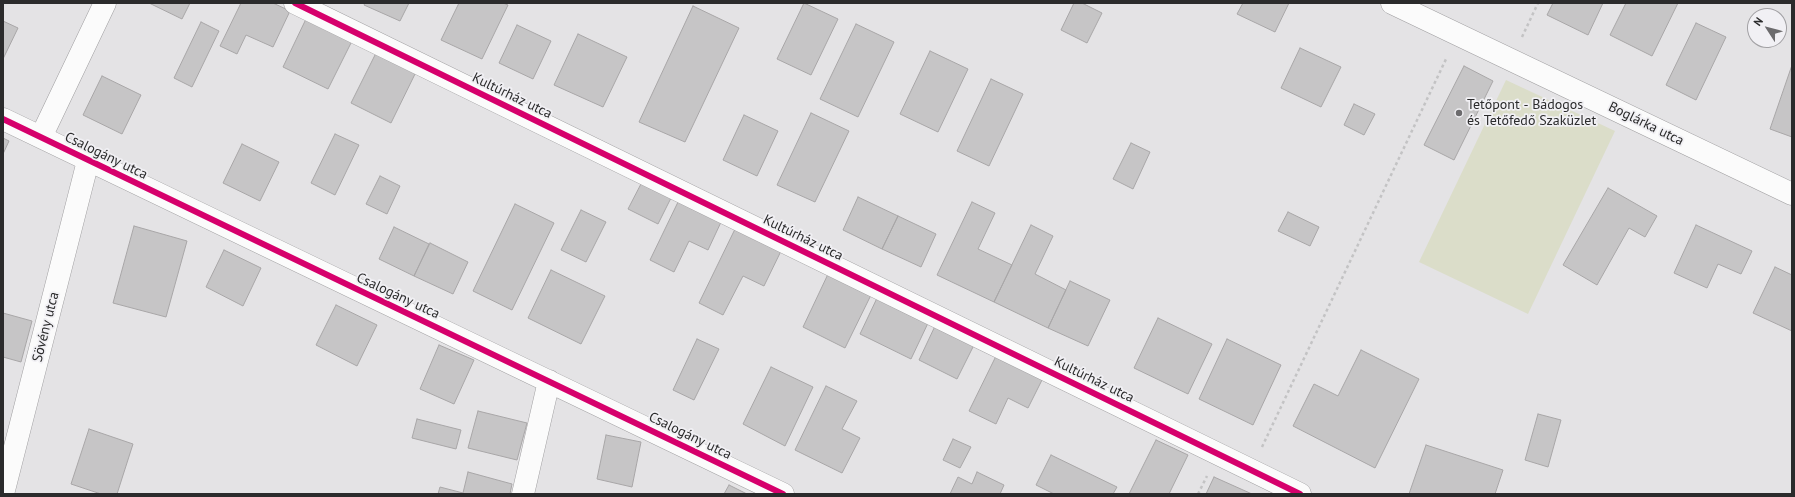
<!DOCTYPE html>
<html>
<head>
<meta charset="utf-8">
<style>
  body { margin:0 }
  #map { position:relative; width:1795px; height:497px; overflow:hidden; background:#e4e3e5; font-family:"PT Sans",sans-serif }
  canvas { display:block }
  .frame { position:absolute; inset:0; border:4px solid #2b2b2c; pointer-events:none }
  .north { position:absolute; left:1747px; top:8px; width:40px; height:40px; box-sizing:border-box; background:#f1f0f4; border:1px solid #a2a1a4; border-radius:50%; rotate:306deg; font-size:11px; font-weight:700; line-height:16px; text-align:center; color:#2b2b2c }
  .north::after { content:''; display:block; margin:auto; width:14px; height:18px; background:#6c6b6d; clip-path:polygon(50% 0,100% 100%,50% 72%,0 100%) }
</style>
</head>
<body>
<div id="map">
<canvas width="1795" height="497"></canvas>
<div class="frame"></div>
<div class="north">N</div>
</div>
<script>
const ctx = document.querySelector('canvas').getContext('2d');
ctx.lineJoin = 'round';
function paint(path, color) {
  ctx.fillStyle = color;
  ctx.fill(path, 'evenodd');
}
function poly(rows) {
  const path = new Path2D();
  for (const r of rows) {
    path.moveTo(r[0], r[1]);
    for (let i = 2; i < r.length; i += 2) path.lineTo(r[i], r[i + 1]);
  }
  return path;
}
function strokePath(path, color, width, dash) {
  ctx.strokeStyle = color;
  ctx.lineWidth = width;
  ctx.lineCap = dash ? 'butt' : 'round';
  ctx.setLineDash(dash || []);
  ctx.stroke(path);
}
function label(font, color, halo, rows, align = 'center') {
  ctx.font = font + ' "PT Sans",sans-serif';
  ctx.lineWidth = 3.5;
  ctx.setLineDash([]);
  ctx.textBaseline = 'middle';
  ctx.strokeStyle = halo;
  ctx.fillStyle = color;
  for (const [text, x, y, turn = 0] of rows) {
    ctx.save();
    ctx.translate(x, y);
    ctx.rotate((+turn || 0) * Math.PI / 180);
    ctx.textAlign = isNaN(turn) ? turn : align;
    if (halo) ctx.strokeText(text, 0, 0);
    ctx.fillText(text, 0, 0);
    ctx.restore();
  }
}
paint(poly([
  [1506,80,1615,131,1528,314,1419,262]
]), '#dbddc9');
const building = poly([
  [149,3,190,3,182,19,149,3],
  [241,3,273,3,290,11,273,47,246,35,237,54,220,46,241,3],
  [365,3,409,3,400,21,364,5,365,3],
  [459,3,503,3,508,5,482,59,441,40,459,3],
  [804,3,838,19,811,75,777,59,804,3],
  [1074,3,1082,3,1102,13,1087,43,1061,30,1074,3],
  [1243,3,1289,3,1275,32,1237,14,1243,3],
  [1553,3,1603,3,1588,35,1547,15,1553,3],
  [1626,3,1678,3,1652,56,1610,35,1626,3],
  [693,6,739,28,685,142,639,122,693,6],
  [306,19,352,41,328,89,283,67,306,19],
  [3,21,18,28,3,59,3,21],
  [201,22,219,31,192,87,174,78,201,22],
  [1696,23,1726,37,1696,100,1666,85,1696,23],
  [856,24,894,42,858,117,820,99,856,24],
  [517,25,551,41,533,79,499,63,517,25],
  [578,34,627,57,603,107,554,85,578,34],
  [1300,48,1341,67,1321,107,1281,88,1300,48],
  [930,51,968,69,938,132,900,114,930,51],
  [376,53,416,72,391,123,351,103,376,53],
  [1792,65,1792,137,1770,129,1792,65],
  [1464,66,1493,81,1454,160,1424,145,1464,66],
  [102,76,141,95,122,134,83,115,102,76],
  [991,79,1023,94,989,166,957,151,991,79],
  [1354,104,1375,114,1364,135,1344,125,1354,104],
  [811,113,849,131,815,202,777,185,811,113],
  [744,115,778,131,757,176,723,160,744,115],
  [335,134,359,145,335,195,311,183,335,134],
  [3,138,9,141,3,154,3,138],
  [1131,143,1150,152,1133,189,1113,179,1131,143],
  [242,144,279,162,260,201,223,183,242,144],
  [380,176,400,186,387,214,366,204,380,176],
  [642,182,672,196,658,224,628,209,642,182],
  [1608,188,1657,216,1645,237,1629,228,1597,285,1563,265,1608,188],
  [858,197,898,216,882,249,843,230,858,197],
  [679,200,722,220,708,250,689,241,674,272,650,260,679,200],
  [972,202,995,213,978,249,1012,265,994,302,937,275,972,202],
  [515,204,554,223,512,310,473,291,515,204],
  [581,210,606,222,586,262,561,250,581,210],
  [1288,212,1319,227,1310,246,1278,231,1288,212],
  [898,216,936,234,921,267,882,249,898,216],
  [1031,225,1053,236,1035,274,1066,290,1048,328,994,302,1031,225],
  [1696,225,1752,251,1741,274,1718,264,1707,288,1674,273,1696,225],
  [134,226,187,241,166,317,113,303,134,226],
  [394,227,429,244,414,276,379,259,394,227],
  [736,227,782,249,764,286,743,276,723,315,699,303,736,227],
  [430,243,468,262,453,294,414,276,430,243],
  [224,250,261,268,243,306,206,287,224,250],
  [1775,267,1792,275,1792,331,1753,313,1775,267],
  [551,270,605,296,581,344,528,318,551,270],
  [829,272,872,293,845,348,803,327,829,272],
  [1070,281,1110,300,1088,346,1048,328,1070,281],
  [878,296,929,321,911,359,860,334,878,296],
  [336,305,377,325,357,366,316,345,336,305],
  [3,313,32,321,21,362,3,357,3,313],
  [1158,318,1212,344,1188,394,1134,368,1158,318],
  [936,324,975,343,957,379,919,360,936,324],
  [697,339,719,349,694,400,673,390,697,339],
  [1227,339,1281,365,1253,425,1199,399,1227,339],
  [439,345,474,360,454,404,420,389,439,345],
  [1361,350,1419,379,1375,468,1293,426,1314,384,1338,396,1361,350],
  [997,354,1044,376,1028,408,1008,398,996,424,969,411,997,354],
  [771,367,813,387,785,446,743,424,771,367],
  [826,386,857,401,842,429,860,438,842,473,795,450,826,386],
  [478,411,527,423,517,460,468,448,478,411],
  [1538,414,1561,420,1548,467,1525,460,1538,414],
  [417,419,461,430,456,449,412,438,417,419],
  [89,429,133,444,117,494,101,494,71,484,89,429],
  [606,435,641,442,632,487,597,479,606,435],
  [953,439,971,447,960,468,943,460,953,439],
  [1156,440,1188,455,1169,494,1129,494,1156,440],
  [1426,445,1503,470,1495,494,1409,494,1426,445],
  [1051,455,1117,487,1113,494,1054,494,1036,485,1051,455],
  [468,472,512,484,510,494,438,494,440,487,463,493,468,472],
  [977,472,1004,485,1000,494,950,494,958,477,972,484,977,472],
  [1214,477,1252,494,1206,494,1214,477],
  [729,485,747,494,724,494,729,485]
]);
paint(building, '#c6c5c6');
strokePath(building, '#a8a6a7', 1);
const street = poly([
  [295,3,1300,494],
  [1392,3,1792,194],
  [3,119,783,494],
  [41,137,105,3],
  [3,494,88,161],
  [523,494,549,381]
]);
strokePath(street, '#9e9d9f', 23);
strokePath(poly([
  [1522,37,1538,3],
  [1262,447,1447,57],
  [1198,494,1207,476]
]), '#c3c3c4', 2.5, [3, 3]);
strokePath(street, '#fbfbfb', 22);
strokePath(poly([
  [295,3,1300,494],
  [3,119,783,494]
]), '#d6006c', 6);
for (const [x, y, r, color] of [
  [1459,113,4,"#6c6b6d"]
]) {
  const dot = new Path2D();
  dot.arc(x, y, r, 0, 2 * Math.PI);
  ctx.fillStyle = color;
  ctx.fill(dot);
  strokePath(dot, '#f1f0f4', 1.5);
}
label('14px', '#2b2b2c', '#f1f0f4', [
  ["Kultúrház utca",512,96,26],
  ["Boglárka utca",1646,124,26],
  ["Csalogány utca",106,156,26],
  ["Kultúrház utca",803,238,26],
  ["Csalogány utca",398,296,25],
  ["Sövény utca",46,327,-76],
  ["Kultúrház utca",1094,380,26],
  ["Csalogány utca",690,436,26]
]);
label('14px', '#2b2b2c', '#f1f0f4', [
  ["Tetőpont - Bádogos",1467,105],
  ["és Tetőfedő Szaküzlet",1467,121]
], 'left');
</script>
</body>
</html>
